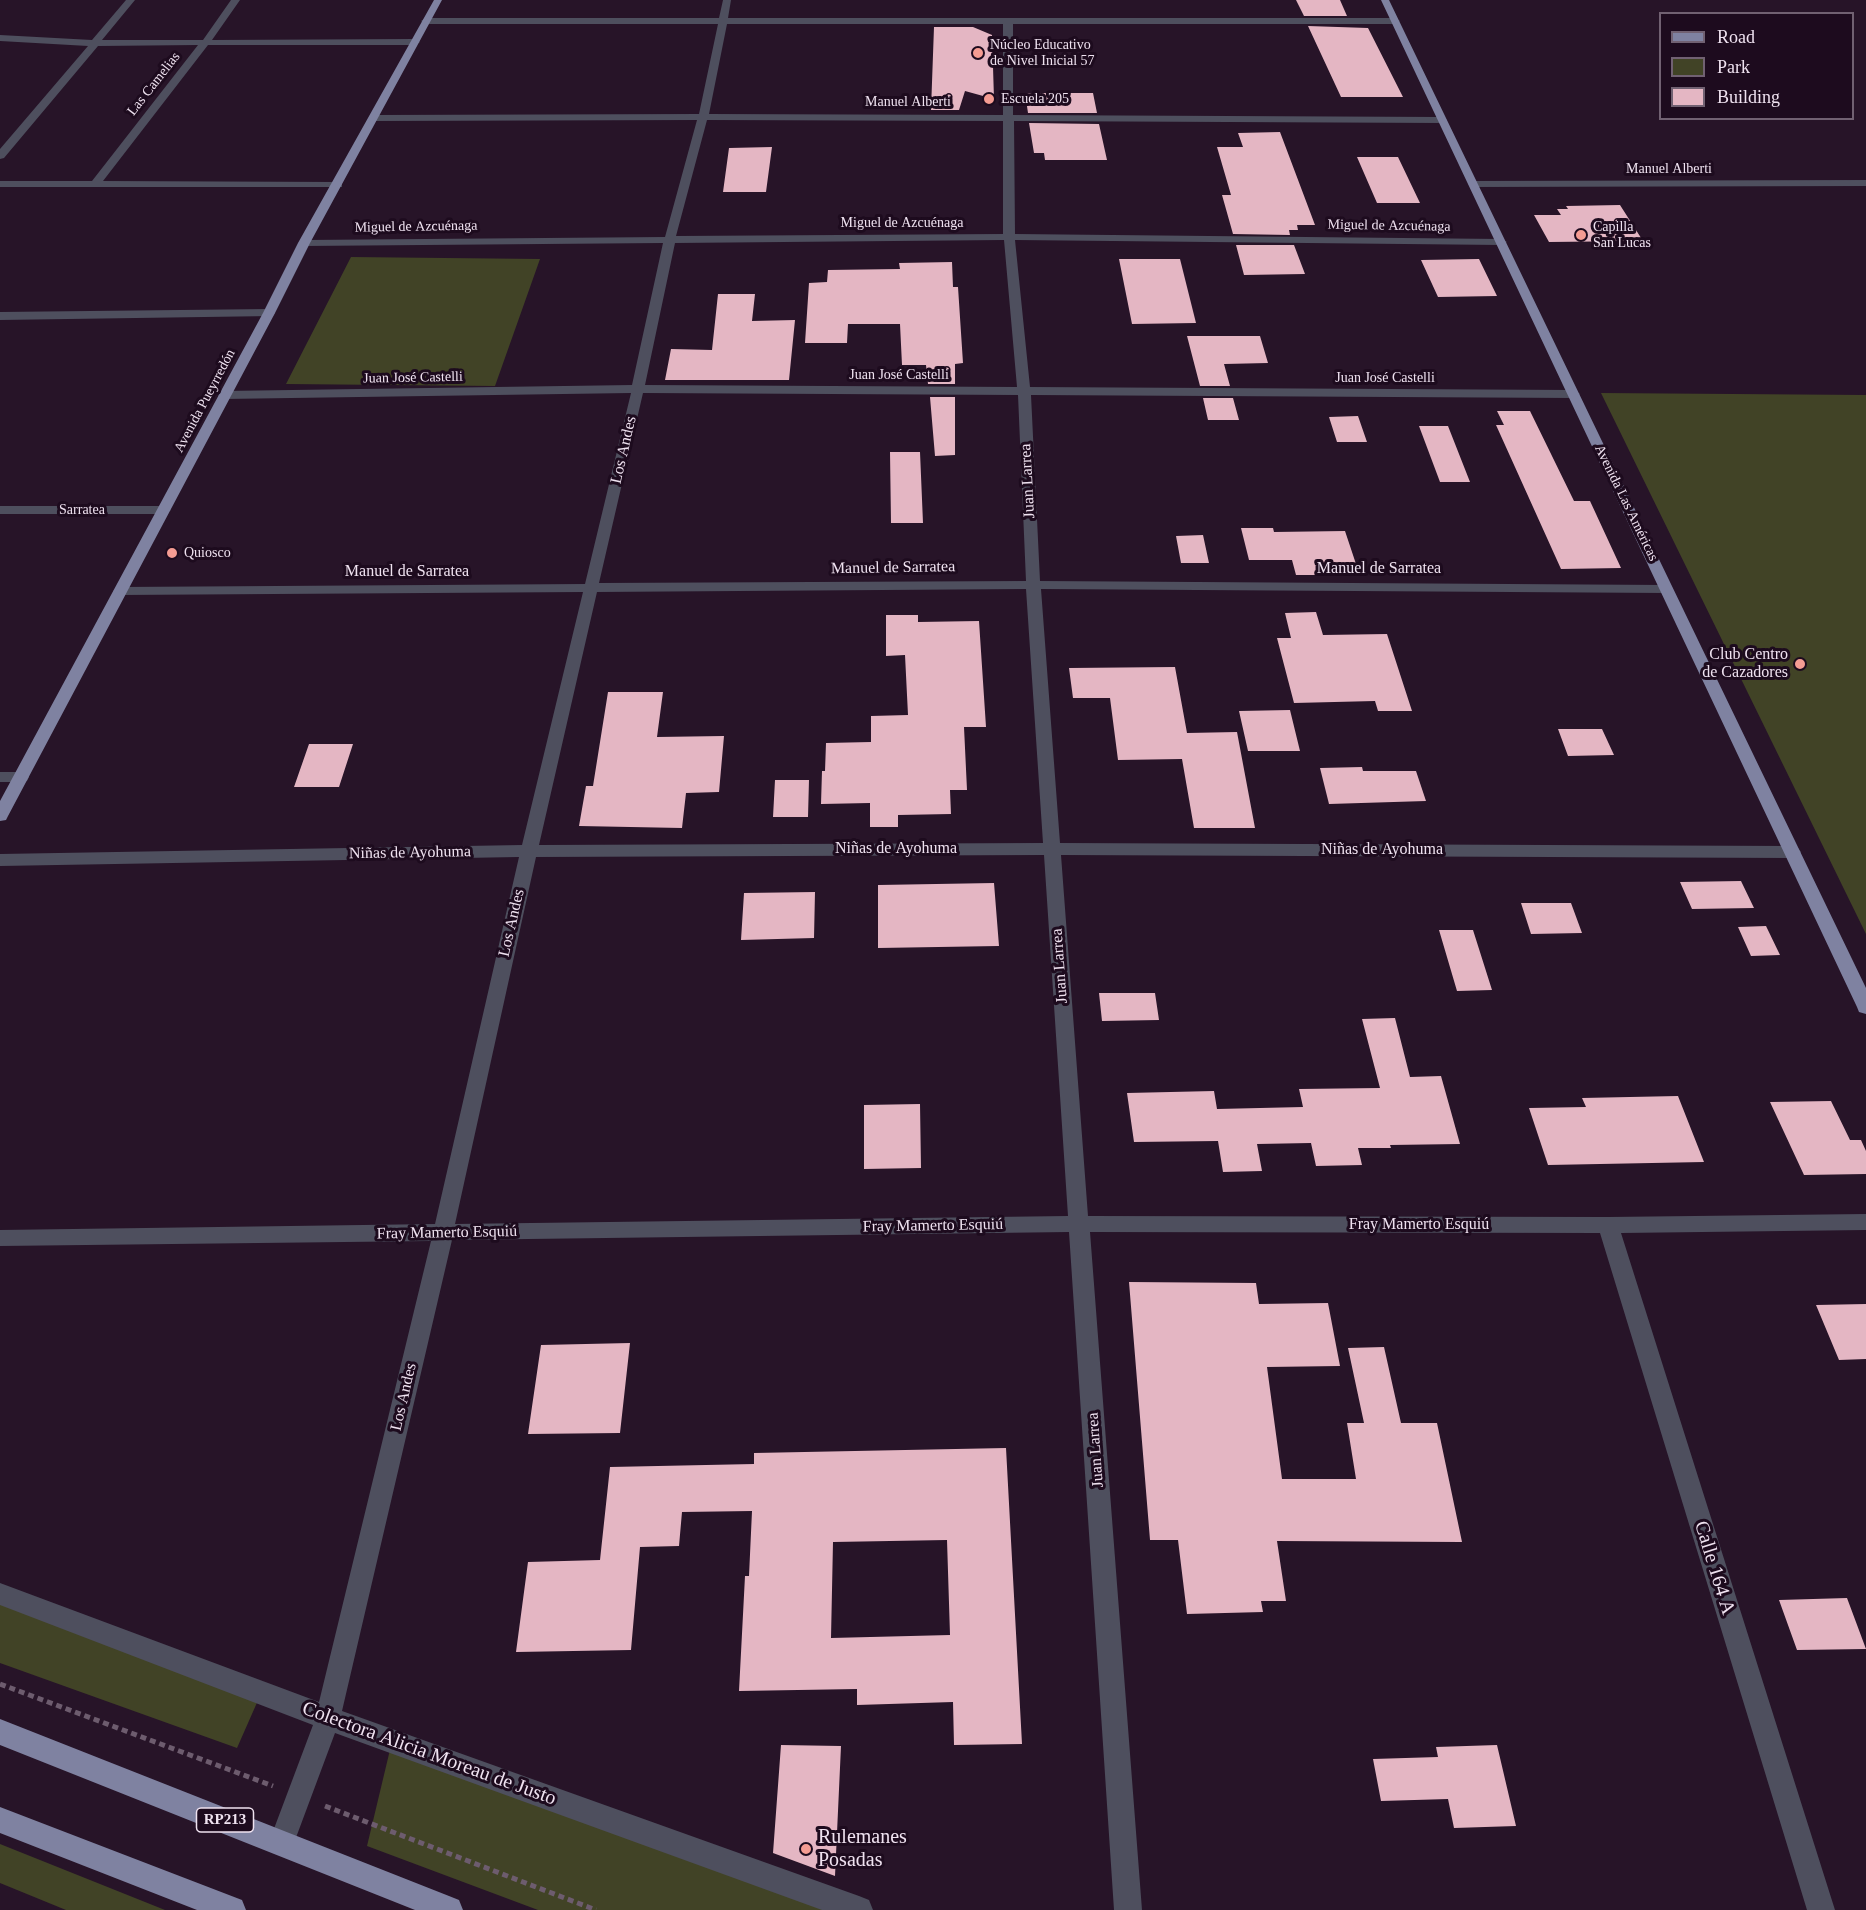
<!DOCTYPE html>
<html>
<head>
<meta charset="utf-8">
<style>
  body { margin:0 }
  #map { position:relative; width:1866px; height:1910px; overflow:hidden; background:#271428; font-family:Georgia,serif }
  canvas { display:block }
  .legend { position:absolute; left:1659px; top:12px; width:195px; height:108px; box-sizing:border-box; background:#1d0b1e; border:2px solid #716172; margin:0; padding:8px 10px; list-style:none; font-size:18px; color:#efe2f0 }
  .legend li { display:flex; align-items:center; gap:12px; height:30px }
  .legend b { width:30px; border:2px solid #716172 }
</style>
</head>
<body>
<div id="map">
<canvas width="1866" height="1910"></canvas>
<ul class="legend">
<li><b style="height:8px;background:#7f82a1"></b>Road</li>
<li><b style="height:16px;background:#414326"></b>Park</li>
<li><b style="height:16px;background:#e4b6c3"></b>Building</li>
</ul>
</div>
<script>
const ctx = document.querySelector('canvas').getContext('2d');
ctx.lineJoin = 'round';
function paint(path, color) {
  ctx.fillStyle = color;
  ctx.fill(path, 'evenodd');
}
function poly(rows) {
  const path = new Path2D();
  for (const r of rows) {
    path.moveTo(r[0], r[1]);
    for (let i = 2; i < r.length; i += 2) path.lineTo(r[i], r[i + 1]);
  }
  return path;
}
function strokePath(path, color, width, dash) {
  ctx.strokeStyle = color;
  ctx.lineWidth = width;
  ctx.lineCap = dash ? 'butt' : 'round';
  ctx.setLineDash(dash || []);
  ctx.stroke(path);
}
function label(font, color, halo, rows, align = 'center') {
  ctx.font = font + ' Georgia,serif';
  ctx.lineWidth = 6;
  ctx.setLineDash([]);
  ctx.textBaseline = 'middle';
  ctx.strokeStyle = halo;
  ctx.fillStyle = color;
  for (const [text, x, y, turn = 0] of rows) {
    ctx.save();
    ctx.translate(x, y);
    ctx.rotate((+turn || 0) * Math.PI / 180);
    ctx.textAlign = isNaN(turn) ? turn : align;
    if (halo) ctx.strokeText(text, 0, 0);
    ctx.fillText(text, 0, 0);
    ctx.restore();
  }
}
paint(poly([
  [351,257,540,259,495,386,286,384],
  [1601,393,1866,395,1866,934],
  [0,1589,263,1689,237,1748,0,1663],
  [394,1733,864,1910,538,1910,367,1846],
  [0,1844,165,1910,66,1910,0,1883]
]), '#414326');
paint(poly([
  [1296,0,1340,0,1347,16,1304,16],
  [1308,26,1368,28,1403,97,1341,97],
  [934,27,973,27,992,35,994,99,965,91,959,110,931,110],
  [1025,93,1093,93,1097,113,1028,113],
  [1029,123,1099,124,1107,160,1045,160,1044,153,1034,153],
  [1280,132,1315,225,1297,225,1298,230,1289,230,1290,235,1233,234,1222,195,1231,195,1217,147,1243,147,1238,133],
  [772,147,766,192,723,192,729,148],
  [1357,157,1398,157,1420,203,1377,203],
  [1620,205,1643,241,1549,242,1534,215,1561,215,1557,209,1568,209,1566,206],
  [1236,245,1294,245,1305,274,1244,275],
  [1119,259,1180,259,1196,323,1132,324],
  [1479,259,1497,296,1438,297,1421,260],
  [952,262,953,287,958,287,963,363,955,364,955,384,928,384,926,365,902,365,900,324,848,324,847,343,805,343,809,283,827,282,828,270,900,269,899,263],
  [718,294,755,294,752,321,795,320,789,380,665,380,671,349,712,350],
  [1187,336,1260,336,1268,363,1224,364,1230,386,1200,386],
  [930,397,955,397,955,455,935,456],
  [1203,398,1233,398,1239,420,1208,420],
  [1497,411,1530,411,1574,501,1590,501,1621,568,1561,569,1496,425,1504,425],
  [1358,416,1367,442,1337,442,1329,417],
  [1419,426,1448,426,1470,482,1440,482],
  [890,452,920,452,923,523,891,523],
  [1241,528,1273,528,1274,532,1345,531,1357,567,1332,567,1334,575,1296,575,1292,560,1249,560],
  [1203,535,1209,563,1181,563,1176,536],
  [1316,612,1323,635,1387,634,1412,711,1378,711,1375,701,1294,703,1277,638,1291,638,1285,613],
  [886,615,918,615,918,622,979,621,986,727,964,727,967,790,950,790,951,814,898,815,898,827,870,827,870,803,821,804,822,771,825,771,826,743,871,742,871,716,908,715,905,655,886,656],
  [1175,667,1187,733,1237,732,1255,828,1194,828,1182,759,1118,760,1110,698,1073,698,1069,668],
  [608,692,663,692,657,737,724,736,719,792,686,793,682,828,579,826,586,786,593,786],
  [1290,710,1300,751,1248,751,1239,711],
  [1558,729,1602,729,1614,755,1568,756],
  [309,744,353,744,339,787,294,787],
  [1362,767,1363,771,1416,771,1426,801,1329,804,1320,768],
  [775,780,809,780,808,817,773,817],
  [1741,881,1754,908,1692,909,1680,882],
  [994,883,999,946,878,948,878,885],
  [815,892,814,938,741,940,744,893],
  [1521,903,1571,903,1582,933,1531,934],
  [1766,926,1780,955,1751,956,1738,927],
  [1439,930,1473,930,1492,990,1457,991],
  [1099,993,1155,993,1159,1020,1102,1021],
  [1395,1018,1410,1077,1441,1076,1460,1144,1390,1145,1391,1148,1358,1148,1362,1165,1316,1166,1311,1143,1257,1144,1262,1171,1223,1172,1218,1141,1134,1142,1127,1093,1214,1091,1217,1109,1303,1107,1299,1089,1380,1088,1362,1019],
  [1678,1096,1704,1162,1548,1165,1529,1108,1586,1107,1582,1098],
  [1831,1101,1850,1140,1861,1140,1866,1151,1866,1174,1804,1175,1770,1102],
  [920,1104,921,1168,864,1169,864,1105],
  [1129,1282,1256,1283,1259,1304,1328,1303,1340,1366,1267,1367,1282,1479,1356,1479,1347,1423,1364,1423,1348,1348,1384,1347,1401,1423,1437,1423,1462,1542,1277,1541,1286,1601,1261,1601,1263,1612,1187,1614,1178,1540,1150,1540],
  [1866,1304,1866,1359,1839,1360,1816,1305],
  [630,1343,620,1433,528,1434,541,1345],
  [1006,1448,1022,1744,954,1745,953,1702,857,1705,857,1689,739,1691,745,1576,749,1576,752,1511,682,1512,679,1546,640,1547,631,1650,516,1652,528,1562,600,1560,610,1467,754,1464,754,1453],
  [947,1540,950,1635,831,1638,833,1542],
  [1847,1598,1866,1649,1797,1650,1779,1600],
  [781,1745,841,1746,835,1876,773,1853],
  [1497,1745,1516,1826,1454,1828,1448,1799,1381,1801,1373,1759,1438,1757,1436,1747]
]), '#e4b6c3');
strokePath(poly([
  [0,1684,273,1786],
  [325,1806,596,1910]
]), '#6d5c6e', 5, [6, 4]);
paint(poly([
  [126,0,135,0,102,40,203,40,231,0,240,0,212,40,415,39,420,42,415,45,208,45,103,181,338,182,342,183,342,187,0,187,0,181,92,181,198,45,98,46,4,158,0,159,0,149,88,46,0,41,0,35,92,40,126,0],
  [723,0,731,0,728,18,1395,18,1400,21,1395,24,1013,24,1013,115,1442,117,1447,120,1442,123,1014,121,1015,234,1501,239,1507,242,1501,245,1015,240,1030,387,1574,390,1580,394,1574,398,1031,395,1040,581,1666,585,1673,589,1666,593,1041,589,1060,843,1792,846,1798,848,1801,852,1798,856,1792,858,1061,855,1088,1216,1608,1217,1866,1214,1866,1230,1621,1233,1835,1910,1807,1910,1600,1233,1090,1232,1142,1910,1114,1910,1069,1232,452,1240,342,1711,859,1896,869,1900,873,1910,822,1910,335,1733,291,1851,282,1855,273,1851,269,1842,313,1725,0,1605,0,1583,319,1702,431,1241,0,1246,0,1230,435,1224,519,857,0,866,0,854,522,845,583,592,120,595,113,591,120,587,585,584,631,393,224,399,218,395,224,391,632,385,663,243,304,246,298,243,304,240,665,237,697,120,374,121,369,118,374,115,699,114,718,24,426,24,421,21,426,18,719,18,723,0],
  [727,24,1003,24,1003,115,709,114,727,24],
  [707,120,1003,121,1003,234,676,236,707,120],
  [1004,240,1017,387,645,385,675,243,1004,240],
  [643,393,1018,395,1026,581,599,583,643,393],
  [1026,589,1043,843,539,845,597,592,1026,589],
  [1044,855,1068,1216,455,1224,536,857,1044,855],
  [1866,180,1866,186,1473,187,1468,184,1473,181,1866,180],
  [269,309,275,313,273,316,0,320,0,312,269,309],
  [0,506,164,506,171,510,164,514,0,514,0,506],
  [0,772,21,772,27,773,29,777,27,781,21,782,0,782,0,772]
]), '#4e4f5e');
paint(poly([
  [434,0,442,0,310,243,275,313,8,816,6,820,0,821,0,801,263,313,298,243,434,0],
  [1381,0,1389,0,1866,988,1866,1014,1859,1012,1857,1007,1381,0],
  [0,1719,449,1896,459,1900,463,1910,415,1910,0,1745,0,1719],
  [0,1807,242,1900,246,1910,197,1910,0,1833,0,1807]
]), '#7f82a1');
for (const [x, y, r, color] of [
  [978,53,6,"#f59c93"],
  [989,99,6,"#f59c93"],
  [1581,235,6,"#f59c93"],
  [172,553,6,"#f59c93"],
  [1800,664,6,"#f59c93"],
  [806,1849,6,"#f59c93"]
]) {
  const dot = new Path2D();
  dot.arc(x, y, r, 0, 2 * Math.PI);
  ctx.fillStyle = color;
  ctx.fill(dot);
  strokePath(dot, '#1d0b1e', 2);
}
label('14px', '#efe2f0', '#1d0b1e', [
  ["Núcleo Educativo",990,45],
  ["de Nivel Inicial 57",990,61],
  ["Escuela 205",1001,99],
  ["Capilla",1593,227],
  ["San Lucas",1593,243],
  ["Quiosco",184,553]
], 'left');
label('14px', '#efe2f0', '#1d0b1e', [
  ["Las Camelias",154,84,-52],
  ["Manuel Alberti",908,102],
  ["Manuel Alberti",1669,169],
  ["Miguel de Azcuénaga",902,223],
  ["Miguel de Azcuénaga",1389,226,1],
  ["Miguel de Azcuénaga",416,227,-1],
  ["Juan José Castelli",899,375],
  ["Juan José Castelli",413,378,-1],
  ["Juan José Castelli",1385,378],
  ["Avenida Pueyrredón",205,401,-62],
  ["Avenida Las Américas",1626,503,64],
  ["Sarratea",82,510]
]);
for (const [x, y, w] of [
  [225,1820,57]
]) {
  const box = new Path2D();
  box.roundRect(x - w / 2, y - 12, w, 24, 4.5);
  ctx.fillStyle = '#1d0b1e';
  ctx.fill(box);
  strokePath(box, '#efe2f0', 1.5);
}
label('bold 15px', '#efe2f0', null, [
  ["RP213",225,1820]
]);
label('16px', '#efe2f0', '#1d0b1e', [
  ["Los Andes",624,450,-77],
  ["Juan Larrea",1028,481,-93],
  ["Manuel de Sarratea",893,568,-1],
  ["Manuel de Sarratea",1379,569],
  ["Manuel de Sarratea",407,572],
  ["Niñas de Ayohuma",896,849],
  ["Niñas de Ayohuma",1382,850],
  ["Niñas de Ayohuma",410,853,-1],
  ["Los Andes",512,923,-77],
  ["Juan Larrea",1060,966,-94],
  ["Fray Mamerto Esquiú",1419,1225],
  ["Fray Mamerto Esquiú",933,1226,-1],
  ["Fray Mamerto Esquiú",447,1233,-1],
  ["Los Andes",404,1397,-77],
  ["Juan Larrea",1096,1450,-94]
]);
label('16px', '#efe2f0', '#1d0b1e', [
  ["Club Centro",1788,655],
  ["de Cazadores",1788,673]
], 'right');
label('20px', '#efe2f0', '#1d0b1e', [
  ["Calle 164 A",1714,1568,73],
  ["Colectora Alicia Moreau de Justo",429,1754,20]
]);
label('20px', '#efe2f0', '#1d0b1e', [
  ["Rulemanes",818,1838],
  ["Posadas",818,1861]
], 'left');
</script>
</body>
</html>
